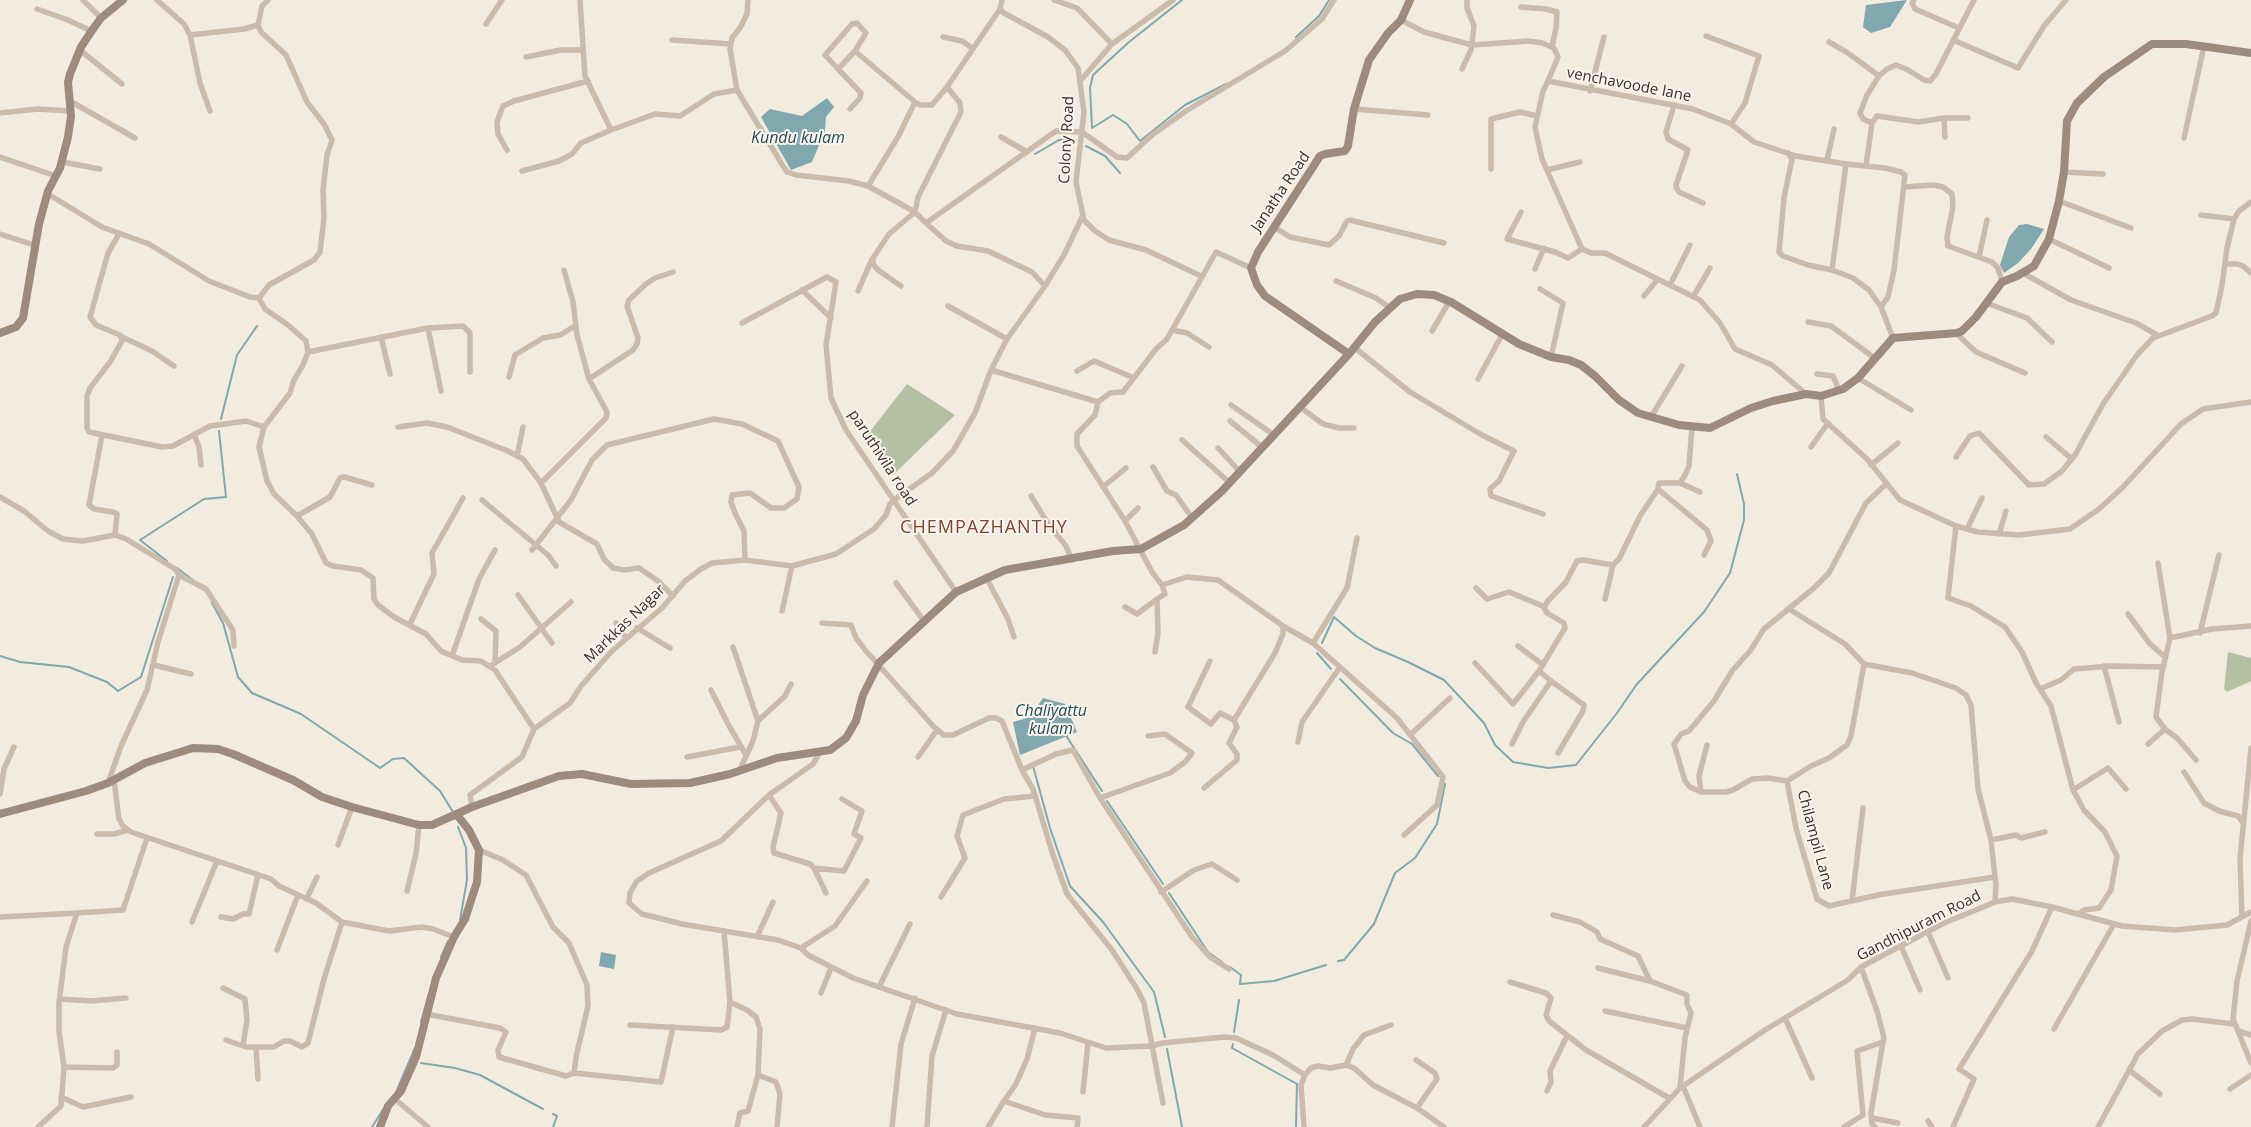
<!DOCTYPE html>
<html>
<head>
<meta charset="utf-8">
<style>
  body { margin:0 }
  canvas { display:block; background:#f2ebe0 }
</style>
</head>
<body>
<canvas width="2251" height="1127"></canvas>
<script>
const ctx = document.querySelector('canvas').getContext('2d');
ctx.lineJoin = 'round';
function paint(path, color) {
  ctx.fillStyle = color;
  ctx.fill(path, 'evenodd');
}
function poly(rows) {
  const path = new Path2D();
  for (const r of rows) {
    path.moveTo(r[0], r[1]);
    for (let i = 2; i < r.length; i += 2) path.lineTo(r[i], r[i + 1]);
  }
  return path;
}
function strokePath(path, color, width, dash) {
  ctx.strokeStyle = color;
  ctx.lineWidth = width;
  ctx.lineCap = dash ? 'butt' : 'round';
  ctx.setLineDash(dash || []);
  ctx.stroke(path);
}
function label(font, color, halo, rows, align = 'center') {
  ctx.font = font + ' "Open Sans",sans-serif';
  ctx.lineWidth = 4;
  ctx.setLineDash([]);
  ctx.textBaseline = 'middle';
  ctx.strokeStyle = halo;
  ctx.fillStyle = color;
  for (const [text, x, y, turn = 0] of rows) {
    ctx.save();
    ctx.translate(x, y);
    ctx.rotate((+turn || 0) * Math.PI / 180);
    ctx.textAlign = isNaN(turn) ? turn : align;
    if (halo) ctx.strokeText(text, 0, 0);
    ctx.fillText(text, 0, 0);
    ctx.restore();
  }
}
paint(poly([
  [907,384,955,415,893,475,868,434],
  [2228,652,2251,658,2251,681,2227,692,2224,689]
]), '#b4c0a1');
paint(poly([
  [1907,0,1890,27,1871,33,1863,27,1866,5],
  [827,98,834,107,826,117,825,131,812,162,791,170,761,117,770,109,802,116],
  [2027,224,2044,229,2031,249,2018,263,2004,273,2000,265,2009,237,2019,225],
  [1043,698,1065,704,1077,732,1020,755,1013,722,1030,717],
  [601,952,616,955,614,969,599,966]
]), '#81a8ad');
strokePath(poly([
  [1182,0,1129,42,1093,75,1090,88,1092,128,1113,115,1127,124,1140,141,1185,105,1226,84],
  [1296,37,1319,16,1329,0],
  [1086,146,1105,156,1120,173],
  [1035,154,1059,140,1067,139,1074,141],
  [221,419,237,355,257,326],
  [167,561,140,540,204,499,226,497,219,431],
  [177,568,193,580],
  [212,603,223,623,238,677,252,693,301,714,380,768,393,759,404,758,440,791,453,812],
  [1322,643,1334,617,1356,636,1375,648,1408,662,1444,680,1484,723,1495,745,1513,762,1548,768,1576,765,1617,713,1637,684,1704,612,1730,573,1744,520,1744,504,1737,474],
  [1317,653,1331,669],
  [0,656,20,662,69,667,107,682,118,691,141,677,173,577],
  [1340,679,1393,733,1412,744,1438,776],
  [1065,734,1102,791],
  [1033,766,1050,828,1070,886,1103,922,1154,992,1165,1037],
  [1107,801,1163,884],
  [458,827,466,848,467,880,460,920],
  [1169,893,1208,952,1222,962],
  [441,957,448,941],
  [1338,961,1344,960,1374,924,1395,873,1415,858,1437,824,1445,784],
  [1230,967,1241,975,1240,984],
  [1240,984,1274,981,1326,965],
  [421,1022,429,993],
  [1234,1032,1239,1000],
  [1233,1044,1232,1048,1297,1084,1296,1127],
  [1167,1049,1182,1127],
  [421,1063,455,1068,480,1075,543,1109],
  [396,1092,415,1048],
  [553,1114,557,1116,553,1127],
  [372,1127,384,1108]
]), '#81a8ad', 2);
strokePath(poly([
  [83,0,101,18],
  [157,0,184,24,190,35,200,83,210,111],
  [580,0,585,76,611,130,655,114,680,116,714,94,737,90],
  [748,0,747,14,740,28,732,38,730,49,737,90,783,166,787,172,796,175,849,181,868,186,915,212,926,223,1056,131,1082,132,1117,157,1127,158,1152,135,1186,111,1285,51,1322,19,1334,0],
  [1002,0,1000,9,1004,13,1048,37,1065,50,1078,68,1084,112,1076,182,1084,220,1095,231,1109,240,1146,250,1201,276],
  [1054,0,1077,8,1112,44],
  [1914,0,1912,3,1915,9,1959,28],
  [1521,7,1546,9,1557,12,1556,28,1552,47],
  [37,9,68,20,91,31],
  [1401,20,1424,32,1472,45,1529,41,1542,43,1554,48,1558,57,1548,81],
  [486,24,502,0],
  [190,35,244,29,258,25],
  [1706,36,1759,56,1745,103,1731,124],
  [943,37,962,41,972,48],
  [672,40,731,44],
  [1953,40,2018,68,2044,26,2066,0],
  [1829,42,1848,53,1879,76],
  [80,50,122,84],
  [855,51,838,69,825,55,852,24,857,23,866,33,855,51,915,102,920,105,932,105,947,87,960,103,961,112,918,197,915,212,889,234,873,258,873,264,878,270,901,286],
  [526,57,561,50,583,50],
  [838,69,861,93,860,98,850,109],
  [1462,69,1471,50,1473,35,1474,26,1467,8,1467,0],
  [1081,80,1112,44,1173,0],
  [947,87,1000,9],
  [1590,91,1604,37],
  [70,101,135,138],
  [1674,105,1666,132,1668,139,1688,150,1676,185,1677,189,1679,192,1703,203],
  [1354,109,1428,115],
  [0,113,38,109,71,111],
  [1944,118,1945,137],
  [1872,123,1863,119,1860,113,1867,95,1879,76,1887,69,1896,65,1908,70,1924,80,1930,81,1936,74,1974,0],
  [1001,137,1027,152],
  [2184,138,2204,46],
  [507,150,498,134,497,122,503,106,514,101,588,81],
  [1788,153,1792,159,1784,198,1779,252,1783,256,1808,265,1832,270,1846,164,1796,156,1754,142,1731,124,1693,109,1548,81,1543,91,1535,127,1542,159,1582,249,1591,253,1605,253,1700,300,1720,323,1735,349,1772,365,1806,394],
  [0,157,56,176],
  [1827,160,1834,129],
  [62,162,100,169],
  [1846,164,1885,168,1901,172,1905,175,1894,270,1888,297,1881,307,1893,338],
  [1866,166,1872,123,1877,116,1918,122,1944,118,1968,118],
  [1491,169,1491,119,1520,112,1537,116],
  [1547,170,1580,162],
  [522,171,559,161,572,154,581,143,611,130],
  [2064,172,2103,174],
  [868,186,898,137,915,102],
  [1904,187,1933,185,1943,187,1952,194,1953,206,1947,237,1948,246,1992,262,1998,268,2002,282],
  [48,194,102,227,149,244,209,281,250,297,259,298,265,309,288,325,306,341,308,352,303,365,294,380,290,393,264,427,259,447,267,481,274,494,297,516,312,534,326,563,333,566,361,570,373,578,374,599,378,605,394,617,426,634,441,651,462,660,481,661,495,670,534,729],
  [2059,201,2131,228],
  [1521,212,1507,239,1555,252,1568,258,1582,249],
  [2201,215,2234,219],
  [1274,227,1290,237,1329,245,1339,236,1347,221,1350,220,1444,243],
  [0,234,34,245],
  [119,234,108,253,90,317,96,325,120,335,122,341,110,362,90,388,87,396,87,428,89,432,162,447,173,446,210,426,246,421,264,427],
  [2049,239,2109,268],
  [1979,257,1987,220],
  [2225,264,2237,264,2243,266,2251,273],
  [1535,269,1544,248],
  [1832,270,1853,278,1869,290,1881,307],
  [2023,273,2071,300,2136,323,2157,335],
  [1336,281,1376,298,1390,308],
  [1670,285,1690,245],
  [1045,286,1065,253,1082,217],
  [1540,289,1563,303,1551,357],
  [802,290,831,318],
  [858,291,872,259],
  [1644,296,1658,279],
  [1693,297,1710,268],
  [259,298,269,285,314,260,320,252,324,218,323,190,327,155,332,140,324,124,307,102,286,55,261,32,258,25,262,6,268,0],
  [1986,303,2027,318,2052,342],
  [948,306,1007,339],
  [1808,322,1831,326,1876,359],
  [742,323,827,277,836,282,826,345,831,398,846,430,956,592],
  [428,328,441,391],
  [1172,330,1187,333,1209,347],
  [1432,331,1449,302],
  [1956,333,1976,352,2025,373],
  [122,337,152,351,174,366],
  [381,337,390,374],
  [1355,348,1410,392,1482,435,1514,451,1499,481,1490,489,1491,496,1543,514],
  [308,352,428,328,463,326,470,333,470,372],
  [991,370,1098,402],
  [1077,371,1094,361,1134,378],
  [1817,374,1833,376,1839,390],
  [509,377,515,355,543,338,560,335,575,326],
  [1858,378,1911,410],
  [589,379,633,350,637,344,638,338,627,306,629,300,646,284,655,278,673,272],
  [1478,379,1503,333],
  [1821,396,1823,419,1867,459,1900,500,1956,526,1948,598,1971,606,2005,627,2022,652,2036,683,2051,706,2073,790,2084,810,2105,832,2117,856,2111,890,2099,908,2084,910,2078,914],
  [1231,405,1274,435],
  [1300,407,1323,424,1339,428,1354,428],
  [1651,417,1682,366],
  [1230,421,1263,448],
  [398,427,427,423,447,427,508,451,523,459,541,483,559,522,597,544,604,559,613,568,624,570,639,568,658,581,673,596],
  [194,434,199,447,201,465],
  [102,435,89,505,94,509,113,512,117,514,115,535],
  [2046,437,2072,459],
  [1182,440,1230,483],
  [1811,447,1828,423],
  [1218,448,1240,472],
  [517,456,523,427],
  [1956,457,1970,436,1979,433,2029,485,2044,484,2062,471,2075,455,2103,404,2137,355,2153,338,2212,316,2216,313,2222,285,2227,248,2234,219,2239,211,2251,202],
  [1871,465,1898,443],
  [1153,467,1167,491,1176,495,1192,518],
  [541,483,606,418,607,412,589,379,577,335,573,302,564,270],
  [1680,483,1700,492],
  [1103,487,1126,468],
  [1658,489,1707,530,1711,541,1704,555],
  [1031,496,1047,522,1066,546,1072,560],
  [0,497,24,511,48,531,63,539,83,541,115,535,126,539,175,569,179,575,158,642,147,690,121,746,108,783],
  [482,500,548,555,556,566],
  [297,516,330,497,340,478,344,477,372,485],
  [1125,521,1138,508],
  [1956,526,1978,532,2019,535,2070,529,2099,509,2122,488,2181,424,2203,409,2251,402],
  [1967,529,1982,498],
  [1999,534,2006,511],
  [532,550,571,500,592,460,607,445,714,419,742,424,778,441,799,487,797,499,784,508,771,508,750,493,732,495,731,502,735,513,744,531,745,560],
  [2158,563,2170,638,2212,629,2251,626],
  [179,575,206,589,233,630,234,646],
  [986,577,1008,619,1014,637],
  [896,583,924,621],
  [1476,588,1487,599,1509,592,1545,607],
  [518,595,552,643],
  [1605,599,1613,565],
  [1125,607,1137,614,1157,599],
  [1789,609,1845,644,1864,664],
  [782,611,792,566],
  [2128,614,2150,644,2165,657],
  [481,619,496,631,495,663],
  [616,623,626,638],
  [822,623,851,625,856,638,866,651,934,727,944,735,953,735,989,718,996,718,1002,721,1022,770,1033,789,1053,855,1067,894,1112,950,1137,989,1144,1003,1163,1103],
  [410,624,434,574,432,553,463,498],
  [1283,626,1313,643,1397,718,1443,777,1437,805,1404,835],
  [637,628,670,648],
  [2200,633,2219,555],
  [2170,638,2162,672,2156,717,2165,729,2177,738,2196,760],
  [1313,643,1347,588,1357,538],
  [1518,646,1543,665],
  [733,647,758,721,753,741,740,769],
  [1155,652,1158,633,1157,599,1165,594,1162,585],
  [452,656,479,579,495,550],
  [1210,661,1188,707,1211,724,1220,713,1234,720,1275,653,1283,634,1283,626,1218,580,1187,577,1162,585,1152,572,1125,521,1077,446,1077,434,1095,415,1098,402,1110,393,1123,392,1156,349,1167,339,1216,252,1251,268],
  [1475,663,1513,704,1539,671,1565,628,1564,623,1547,613,1544,608,1547,602,1566,582,1577,561,1583,560,1613,565,1619,559,1640,516,1658,489,1659,483,1680,483,1685,475,1689,466,1692,427],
  [154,665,191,674],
  [490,666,520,647,571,602],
  [2104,666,2119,722],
  [1551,681,1584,705,1583,711,1558,753],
  [2040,689,2061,680,2074,669,2110,666,2163,667],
  [711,690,728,724,746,755],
  [758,721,785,696,791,684],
  [534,729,570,703,581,686,612,651,662,608,685,581,701,569,712,563,745,560,792,566,836,554,874,529,886,515,890,504,894,500,932,473,953,451,975,413,991,370,1007,339,1045,286,1032,272,988,251,957,246,946,241,926,223],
  [1410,735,1450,698],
  [1148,736,1165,734,1192,753,1185,762,1170,773,1100,798,1192,937,1210,957,1229,969],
  [1298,742,1302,722,1340,667],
  [1512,744,1523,722,1551,681,1539,671],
  [2148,744,2165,729],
  [820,752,813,764,769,795,721,841,649,873,637,881,630,893,629,903,642,914,682,924,778,940,801,948,808,955,853,978,957,1014,1060,1033,1106,1048,1151,1046,1163,1043,1224,1037,1236,1038,1273,1055,1305,1075,1311,1068,1318,1066,1330,1068,1346,1065,1354,1068,1373,1085,1417,1108,1444,1127],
  [687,757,740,747],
  [918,757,937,730],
  [1022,770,1056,754,1073,750,1100,798],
  [2184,772,2204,803,2219,811,2238,816,2243,823],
  [114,780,119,819,123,826,131,832,271,879,279,886,316,903,342,922,389,931,422,927,433,929,454,937],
  [1787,781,1768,778,1752,779,1733,790,1726,792,1701,792,1690,787,1685,781,1674,744,1681,734,1689,731,1714,701,1732,671,1750,651,1764,629,1814,588,1829,573,1866,503,1886,484],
  [1204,788,1237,760,1237,754,1229,743,1237,727,1234,720],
  [2073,790,2108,768,2126,789],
  [1701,792,1699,776,1707,745],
  [0,794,4,769,14,747],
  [769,795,781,813,773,847,774,853,810,864,814,868,826,893],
  [472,807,470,795,522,757,534,729],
  [97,834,114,834,128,830],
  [1991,840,2016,835,2021,838,2045,832],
  [338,845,352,807],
  [814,868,844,871,861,838,854,834,862,811,842,799],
  [407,891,416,854,419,825],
  [1161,892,1194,870,1212,864,1237,880],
  [941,897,965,858,957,836,963,815,1004,799,1035,796],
  [307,898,317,877],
  [1852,901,1863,808],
  [1995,902,1996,884,1995,877,1991,840,1978,789,1971,705,1966,695,1956,688,1912,673,1864,664,1851,736,1847,745,1829,758,1811,766,1787,781,1796,828,1817,899,1829,906,1878,895,1995,877],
  [77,913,123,910,147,838],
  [1553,915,1580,922,1597,932,1600,939,1638,956,1650,981,1687,995,1687,1004,1691,1013,1685,1038,1680,1088],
  [0,917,77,913,66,947,59,1003,59,1031,64,1067,61,1106,38,1127],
  [221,917,233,919,243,914,249,914,258,875],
  [2242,917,2240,859,2251,748],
  [2251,921,2237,981,2233,1019,2251,1063],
  [192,922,217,861],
  [724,931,730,1002,747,1010,756,1017,760,1029,758,1075,748,1111,740,1113,737,1127],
  [1928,932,1948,978],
  [757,937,773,902],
  [1901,946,1920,990],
  [801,948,835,926,867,881],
  [277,950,298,895],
  [1598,968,1650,981],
  [1510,982,1546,993,1551,998,1546,1015,1549,1021,1586,1050,1669,1098],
  [879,987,910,924],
  [223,988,245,999,247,1020,243,1045],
  [821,993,831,968],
  [60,999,91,1001,126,998],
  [1605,1011,1687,1028],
  [426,1014,500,1028,506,1032,498,1050,499,1057,566,1076,574,1073,576,1057,588,1006,587,985,569,943,553,927,526,875,503,860,479,850],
  [1785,1018,1812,1078],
  [630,1025,721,1030,727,1027,730,1002],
  [1035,1028,1027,1059,1016,1084,1004,1101,1045,1115,1078,1118,1077,1127],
  [2054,1029,2114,924],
  [2238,1031,2251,1035],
  [226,1040,246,1047,256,1047],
  [1416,1060,1435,1073,1437,1079,1417,1108],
  [1346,1065,1353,1049,1364,1035,1391,1025],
  [64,1067,113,1068,117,1065,117,1052],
  [2129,1070,2160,1094],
  [574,1073,661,1082,673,1027],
  [758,1075,776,1082,780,1094,777,1127],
  [258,1079,256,1047,274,1047,284,1041,290,1041,302,1047,308,1043,324,979,342,922],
  [1683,1086,1700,1127],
  [2230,1089,2251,1075],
  [1547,1091,1551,1082,1550,1071,1567,1036],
  [1083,1092,1088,1043],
  [61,1097,83,1107,131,1097],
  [395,1099,428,1127],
  [1872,1118,1898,1123],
  [1928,1121,1932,1127],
  [892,1127,901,1044,915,998],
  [927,1127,932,1056,946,1010],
  [988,1127,1004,1101],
  [1304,1127,1301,1085,1305,1075],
  [1644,1127,1680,1088,1765,1030,1848,980,1861,967,1942,924,1995,902,2012,899,2052,907,2122,926,2175,930,2227,925,2251,912],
  [1844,1127,1863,1115,1857,1051,1883,1042,1884,1038,1877,1011,1861,967],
  [1875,1127,1872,1124,1871,1113,1883,1042],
  [1953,1127,1974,1079,1959,1069,2032,951,2052,907],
  [2098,1127,2138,1054,2162,1031,2182,1020,2192,1019,2234,1024]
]), '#c9bcad', 5.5);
strokePath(poly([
  [0,333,16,327,23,318,39,224,48,191,60,168,68,137,71,116,68,82,70,74,81,47,93,29,101,18,123,0],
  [1349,354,1265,296,1257,285,1251,268,1258,252,1320,156,1325,154,1345,151,1348,146,1354,109,1369,60,1388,33,1401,20,1410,0],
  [0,814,86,791,108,783,145,763,193,748,218,749,233,754,293,780,322,797,352,807,419,825,432,825,472,807,559,776,582,774,631,784,690,783,730,774,777,758,830,750,846,738,856,721,863,695,879,663,956,592,1005,570,1113,551,1141,549,1184,525,1222,491,1349,354,1375,322,1400,299,1417,294,1434,295,1451,302,1519,344,1551,357,1569,360,1581,365,1595,376,1619,400,1638,413,1679,425,1710,428,1751,408,1773,401,1806,394,1821,396,1843,389,1858,378,1893,338,1957,333,1962,331,1976,317,2002,282,2017,276,2034,266,2049,239,2059,201,2064,172,2067,121,2077,103,2104,77,2152,44,2186,44,2251,53],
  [380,1127,388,1106,401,1091,416,1057,436,978,454,937,465,919,477,882,479,850,469,830,457,815]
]), '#9d8b7e', 8);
label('15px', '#38302b', '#f9f4ed', [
  ["venchavoode lane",1629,85,11],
  ["Colony Road",1067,140,-87],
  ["Janatha Road",1281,192,-56],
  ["paruthivila road",882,458,57],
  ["Markkas Nagar",625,624,-44],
  ["Chilampil Lane",1815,840,75],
  ["Gandhipuram Road",1919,926,-27]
]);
label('italic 16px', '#235057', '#f9f4ed', [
  ["Kundu kulam",798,138],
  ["Chaliyattu",1051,711],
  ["kulam",1051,729]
]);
ctx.letterSpacing = '1px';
label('18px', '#824429', '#f9f4ed', [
  ["CHEMPAZHANTHY",984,528]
]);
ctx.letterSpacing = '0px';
</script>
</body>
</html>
